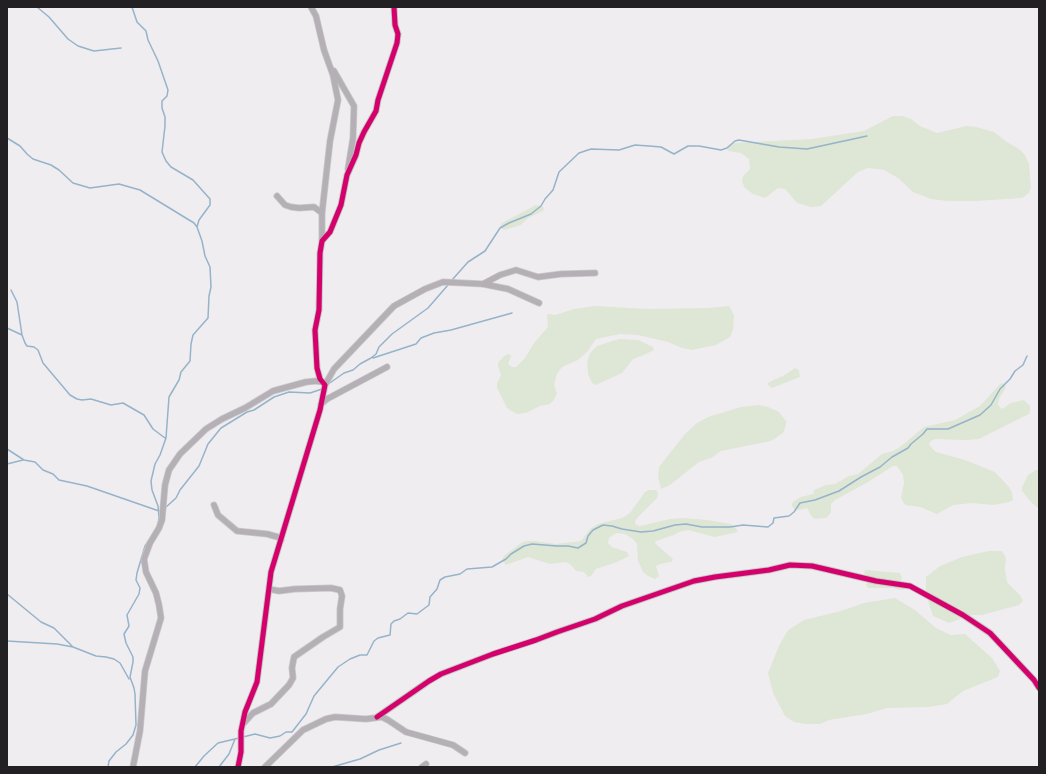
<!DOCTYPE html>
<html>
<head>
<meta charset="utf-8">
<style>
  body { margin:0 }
  #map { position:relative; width:1046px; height:774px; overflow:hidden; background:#f0edf1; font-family:Inter,sans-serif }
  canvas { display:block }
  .frame { position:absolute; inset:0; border:8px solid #222022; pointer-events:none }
</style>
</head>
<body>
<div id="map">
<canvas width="1046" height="774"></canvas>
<div class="frame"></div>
</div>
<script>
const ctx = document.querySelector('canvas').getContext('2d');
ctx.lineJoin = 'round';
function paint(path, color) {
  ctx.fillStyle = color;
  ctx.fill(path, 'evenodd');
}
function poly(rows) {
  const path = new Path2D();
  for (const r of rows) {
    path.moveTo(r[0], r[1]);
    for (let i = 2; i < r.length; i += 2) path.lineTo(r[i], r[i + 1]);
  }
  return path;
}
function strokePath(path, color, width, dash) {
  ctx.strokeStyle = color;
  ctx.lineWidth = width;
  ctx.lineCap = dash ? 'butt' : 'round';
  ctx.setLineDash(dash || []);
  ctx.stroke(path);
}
paint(poly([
  [893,116,902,116,911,119,920,126,937,133,966,126,976,127,994,132,1007,142,1019,149,1025,155,1029,164,1031,187,1029,193,1022,198,975,201,947,201,931,199,913,192,898,178,884,170,868,168,858,172,821,206,811,207,797,203,785,189,778,188,765,198,753,194,745,188,742,182,743,176,750,169,749,159,741,153,728,151,727,146,732,143,812,139,864,131],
  [536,205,542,206,544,208,543,211,528,218,521,225,504,230,502,229,500,226,502,223],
  [595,306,647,309,708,308,729,306,734,315,733,330,730,337,716,345,692,350,682,348,668,342,638,335,620,334,596,339,587,352,578,360,562,367,557,374,554,385,557,393,554,400,550,404,540,406,526,413,517,414,507,408,497,388,497,383,501,375,498,366,498,363,504,356,509,354,511,356,508,364,512,367,516,367,525,358,534,343,548,327,547,315,549,314,555,315,574,309],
  [619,339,638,340,653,347,654,350,646,354,633,359,622,373,596,385,592,383,588,374,587,362,590,353,597,346],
  [795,368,799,370,800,377,772,388,768,385,768,383,771,381,783,376],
  [1003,383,1006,387,999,399,998,404,999,406,1002,409,1011,403,1024,400,1030,406,1030,411,1029,414,979,439,967,440,935,439,931,441,929,444,931,447,936,452,965,460,995,472,1009,487,1012,492,1013,500,1009,502,994,505,972,503,953,505,937,514,920,507,906,505,903,502,901,498,904,483,903,475,897,466,893,466,868,482,835,500,831,504,831,513,826,518,815,519,812,517,807,508,799,510,794,509,792,506,792,504,794,501,801,497,813,494,814,490,826,485,835,484,849,476,858,474,882,454,893,451,900,447,924,427,955,420,980,406,1000,384],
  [758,405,768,407,779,412,786,421,786,425,783,433,771,441,721,451,711,458,699,462,670,485,661,489,658,477,659,467,685,434,697,423,708,417,741,407],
  [1036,470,1039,470,1039,509,1031,502,1022,491,1022,487,1028,475],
  [649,490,656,490,658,493,657,498,638,517,635,521,636,525,640,526,670,519,684,518,707,520,731,524,736,528,738,532,715,537,688,530,679,532,674,535,656,541,655,543,657,545,673,559,671,562,660,564,656,566,659,576,655,579,648,576,643,572,638,561,637,544,633,539,625,534,617,533,613,535,609,538,608,543,612,547,627,552,629,556,617,562,596,569,591,576,588,577,584,572,576,571,570,564,566,562,550,564,528,557,506,565,502,560,504,556,521,543,526,541,535,541,556,544,581,541,590,529,598,524,622,518,630,513,645,492],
  [989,551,1002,551,1006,558,1005,569,1007,582,1020,595,1023,601,1019,605,982,615,972,615,949,623,933,616,929,604,926,590,926,577,940,566,962,557],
  [865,570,900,573,902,578,900,582,906,589,899,590,894,588,868,588,866,585,870,578,864,573],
  [895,598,915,610,936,628,951,635,965,634,992,658,1000,671,998,677,963,691,947,704,929,707,887,708,867,714,829,720,820,724,806,724,794,722,785,716,773,693,768,673,779,646,788,630,804,620,841,611,864,603]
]), '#dee6d6');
strokePath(poly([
  [37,7,49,17,68,39,78,46,94,51,121,48],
  [132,7,137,22,146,31,148,40,158,61,168,90,167,96,162,101,162,108,165,117,165,126,162,152,166,161,171,167,193,180,210,199,210,205,199,220,197,227,202,241,205,256,210,267,211,287,209,296,208,318,193,335,191,344,190,361,181,372,179,380,169,397,166,438,160,455,155,464,151,481,152,490,158,506,159,517,158,524],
  [7,138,20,146,27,154,33,159,51,165,59,170,73,183,90,188,119,184,140,190,194,223,197,227],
  [452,280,468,262,485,251,500,228,509,223,531,214,541,206,545,199,553,190,559,172,579,153,591,149,619,150,635,145,649,146,661,147,674,154,688,146,699,146,721,150,727,148,735,141,739,140,779,147,807,149,867,136],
  [11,290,17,302,22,335,25,343,27,346,34,347,38,350,43,363,70,395,77,399,82,400,91,399,111,405,123,403,144,415,153,429,165,438],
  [7,328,22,335],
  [373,358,416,344,421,338,434,333,451,330,512,313],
  [327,385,344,373,353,370,360,364,371,358,376,354,379,347,392,334,428,308,448,285],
  [7,449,24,460,35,462,43,470,53,474,59,480,87,486,159,511,162,510],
  [7,464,23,460],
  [165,508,176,498,180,490,199,466,208,444,221,428,247,412,254,410,274,397,289,392,310,393,322,389],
  [7,594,41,622,54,628,73,647,96,656,106,657,114,659,120,663,129,679],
  [7,641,57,644,73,647],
  [243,737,255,734,270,738,280,736,286,732,292,732,306,714,314,696,338,667,350,659,360,655,367,655,374,641,378,638,390,635,391,624,394,621,400,619,408,613,417,614,429,605,430,597,437,589,440,580,445,577,460,574,467,569,492,567,506,559,511,554,524,546,532,544,557,546,568,546,578,548,586,543,588,536,593,530,603,525,612,526,622,529,641,532,653,531,675,525,686,524,702,527,730,527,743,525,768,527,773,523,774,518,789,516,794,512,800,503,815,500,839,491,861,477,880,467,892,457,908,448,911,444,923,434,927,429,948,429,980,415,991,405,1000,389,1010,379,1015,371,1023,365,1027,356],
  [108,767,109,761,116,752,126,744,133,735,136,725,135,694,134,688,130,677,133,662,133,657,126,643,124,634,129,626,127,615,139,594,140,588,136,580,137,573,145,546,149,540],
  [195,767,204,756,218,743,239,738],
  [219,767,229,754,235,739],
  [332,767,360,759,379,750,401,743]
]), '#95b3c9', 1.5);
const minor = poly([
  [311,7,316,16,324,50,333,75,338,100,330,141,322,213,322,241],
  [334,71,354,106,353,138,348,169],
  [277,196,285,205,291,207,299,208,314,207,322,213],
  [483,284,500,275,516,270,538,277,561,274,595,273],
  [325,385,334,369,394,306,425,289,443,282,483,284,508,289,539,303],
  [321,404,327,399,387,367],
  [214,505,218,515,237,531,267,534,278,537,281,540],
  [377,717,429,681,441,674,493,654,536,640,557,632,595,619,622,606,694,581,715,577,769,570,790,565,812,566,876,581,910,586,963,615,990,633,1034,680,1039,688],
  [243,724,253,713,271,704,289,685,293,678,292,668,294,657,323,637,340,627,340,609,342,596,340,590,331,588,295,589,279,591,269,589],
  [133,767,140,731,145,671,161,618,159,605,156,593,146,572,144,559,150,543,159,528,162,520,165,485,169,470,180,454,206,429,222,419,245,408,273,391,306,382,316,381,323,382],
  [238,767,241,752,241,731,245,712,257,682,271,572,320,410,325,385,320,379,317,368,315,330,319,310,320,253,322,241,330,232,341,205,347,175,356,155,359,143,364,132,376,111,378,100,397,43,398,34,395,25,394,7],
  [265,767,303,730,326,719,335,717,366,719,382,717,388,720,406,732,453,745,465,753],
  [422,767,426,764]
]);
strokePath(minor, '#cbc9cb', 7);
strokePath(minor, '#b5b0b5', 5.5);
strokePath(poly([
  [377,717,429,681,441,674,493,654,536,640,557,632,595,619,622,606,694,581,715,577,769,570,790,565,812,566,876,581,910,586,963,615,990,633,1034,680,1039,688],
  [238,767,241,752,241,731,245,712,257,682,271,572,320,410,325,385,320,379,317,368,315,330,319,310,320,253,322,241,330,232,341,205,347,175,356,155,359,143,364,132,376,111,378,100,397,43,398,34,395,25,394,7]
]), '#d6006c', 5);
</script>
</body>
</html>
